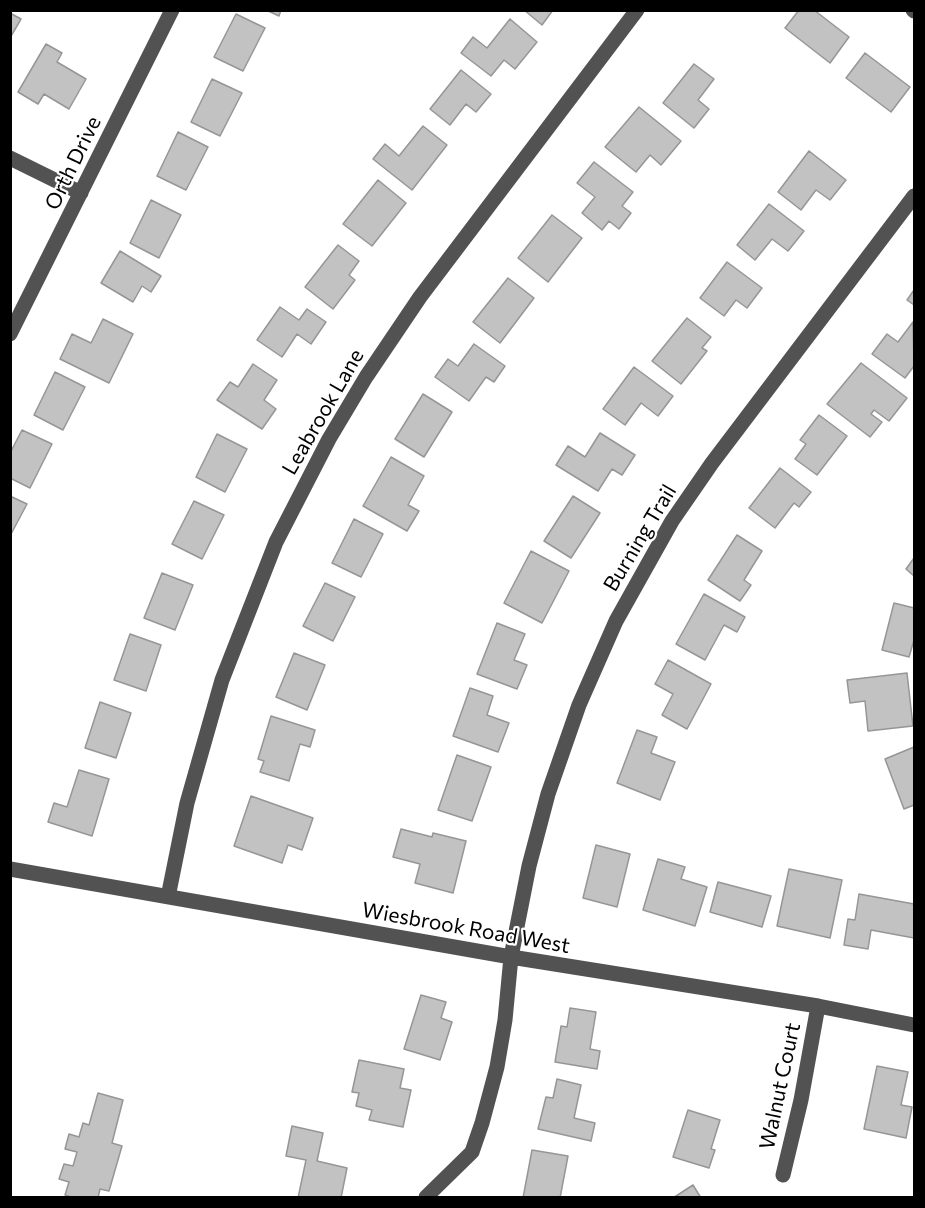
<!DOCTYPE html>
<html>
<head>
<meta charset="utf-8">
<style>
  body { margin:0 }
  #map { position:relative; width:925px; height:1208px; overflow:hidden; background:#fff; font-family:Commissioner,sans-serif }
  canvas { display:block }
  .frame { position:absolute; inset:0; border:12px solid #000; pointer-events:none }
</style>
</head>
<body>
<div id="map">
<canvas width="925" height="1208"></canvas>
<div class="frame"></div>
</div>
<script>
const ctx = document.querySelector('canvas').getContext('2d');
ctx.lineJoin = 'round';
function paint(path, color) {
  ctx.fillStyle = color;
  ctx.fill(path, 'evenodd');
}
function poly(rows) {
  const path = new Path2D();
  for (const r of rows) {
    path.moveTo(r[0], r[1]);
    for (let i = 2; i < r.length; i += 2) path.lineTo(r[i], r[i + 1]);
  }
  return path;
}
function strokePath(path, color, width, dash) {
  ctx.strokeStyle = color;
  ctx.lineWidth = width;
  ctx.lineCap = dash ? 'butt' : 'round';
  ctx.setLineDash(dash || []);
  ctx.stroke(path);
}
function label(font, color, halo, rows, align = 'center') {
  ctx.font = font + ' Commissioner,sans-serif';
  ctx.lineWidth = 4.5;
  ctx.setLineDash([]);
  ctx.textBaseline = 'middle';
  ctx.strokeStyle = halo;
  ctx.fillStyle = color;
  for (const [text, x, y, turn = 0] of rows) {
    ctx.save();
    ctx.translate(x, y);
    ctx.rotate((+turn || 0) * Math.PI / 180);
    ctx.textAlign = isNaN(turn) ? turn : align;
    if (halo) ctx.strokeText(text, 0, 0);
    ctx.fillText(text, 0, 0);
    ctx.restore();
  }
}
const building = poly([
  [266,10,281,10,279,16,266,10],
  [524,10,553,10,542,25,524,10],
  [799,10,814,10,849,37,830,63,785,28,799,10],
  [10,13,21,19,10,38,10,13],
  [236,14,265,28,243,71,214,57,236,14],
  [510,19,537,42,515,69,504,60,491,76,461,53,473,37,487,48,510,19],
  [46,44,62,53,57,62,86,79,69,109,44,94,38,104,18,92,46,44],
  [865,53,910,87,891,112,846,78,865,53],
  [694,64,714,79,698,100,709,109,694,128,663,103,694,64],
  [461,70,491,94,476,112,466,104,450,125,430,109,461,70],
  [212,79,242,93,220,136,191,122,212,79],
  [639,107,681,141,661,165,650,155,636,172,605,147,639,107],
  [423,126,447,145,412,190,373,159,385,144,399,156,423,126],
  [178,132,208,147,186,190,157,176,178,132],
  [809,151,846,180,830,200,816,190,801,210,778,192,809,151],
  [594,162,633,192,622,206,631,213,619,229,609,221,602,230,582,213,595,197,577,183,594,162],
  [378,180,406,203,372,246,343,224,378,180],
  [151,200,181,215,159,258,130,243,151,200],
  [769,204,804,231,788,251,772,239,755,260,737,245,769,204],
  [552,215,582,238,548,282,518,258,552,215],
  [338,245,359,261,349,275,355,280,333,309,305,287,338,245],
  [120,251,161,276,151,292,142,286,133,302,101,283,120,251],
  [727,262,762,288,747,308,736,300,724,316,700,298,727,262],
  [508,278,534,298,500,343,473,322,508,278],
  [914,290,914,305,907,300,914,290],
  [280,307,299,320,307,309,326,322,311,344,297,334,282,357,257,340,280,307],
  [687,318,711,337,702,348,707,351,681,384,652,361,687,318],
  [103,319,133,334,109,383,60,359,72,334,91,343,103,319],
  [913,322,914,366,905,378,872,354,887,334,898,342,913,322],
  [474,344,505,366,494,382,486,377,469,401,435,377,448,359,458,366,474,344],
  [861,363,907,398,889,421,874,410,871,414,882,422,870,437,827,404,861,363],
  [253,364,277,380,264,400,276,409,262,429,217,400,230,382,238,387,253,364],
  [634,367,673,396,658,416,641,403,625,425,603,409,634,367],
  [55,372,85,387,63,430,34,415,55,372],
  [423,394,452,412,424,457,395,439,423,394],
  [819,415,847,436,817,475,795,459,806,444,800,440,819,415],
  [22,430,52,444,30,488,10,478,10,453,22,430],
  [600,433,635,455,622,475,612,469,598,491,556,465,568,446,585,457,600,433],
  [217,434,247,449,225,492,196,477,217,434],
  [391,457,424,476,408,505,419,511,407,531,363,506,391,457],
  [780,468,811,492,799,507,794,503,775,528,749,508,780,468],
  [10,496,27,504,10,536,10,496],
  [573,496,600,513,571,558,544,541,573,496],
  [194,501,224,515,202,559,172,544,194,501],
  [354,519,383,534,361,577,332,563,354,519],
  [737,535,762,551,744,580,751,585,740,601,708,580,737,535],
  [531,551,569,571,542,623,504,603,531,551],
  [914,558,914,576,906,569,914,558],
  [162,573,193,585,175,630,144,618,162,573],
  [325,583,355,597,333,641,303,626,325,583],
  [704,594,745,617,737,632,724,625,705,660,676,644,704,594],
  [894,603,914,608,914,640,909,657,882,650,894,603],
  [497,623,525,634,514,660,527,665,517,689,477,674,497,623],
  [130,634,161,645,146,691,114,680,130,634],
  [294,653,325,665,307,710,276,697,294,653],
  [668,660,711,684,687,729,662,715,673,694,655,684,668,660],
  [907,673,913,726,868,731,865,701,850,703,847,680,907,673],
  [470,688,493,696,487,715,509,723,498,752,453,736,470,688],
  [100,702,131,713,116,758,85,748,100,702],
  [271,716,315,730,310,747,300,744,289,781,260,772,264,761,258,759,271,716],
  [637,730,657,737,651,753,675,762,660,800,617,783,637,730],
  [914,747,914,805,904,809,885,759,914,747],
  [457,755,491,767,472,821,438,810,457,755],
  [79,770,109,779,92,836,48,822,54,803,67,807,79,770],
  [251,796,313,818,302,850,288,845,282,863,234,846,251,796],
  [401,829,432,837,433,833,466,841,453,893,415,883,420,864,393,857,401,829],
  [596,845,630,854,617,907,583,898,596,845],
  [658,859,685,867,681,879,707,887,695,926,643,910,658,859],
  [789,869,842,880,830,938,777,926,789,869],
  [718,882,771,896,762,927,710,912,718,882],
  [859,894,914,904,914,938,871,930,868,949,844,945,848,919,855,920,859,894],
  [421,995,446,1002,441,1018,452,1022,440,1060,404,1049,421,995],
  [570,1008,596,1012,590,1049,600,1051,597,1069,555,1062,561,1026,567,1027,570,1008],
  [359,1060,404,1069,400,1088,411,1090,403,1127,369,1120,372,1110,356,1106,359,1093,352,1092,359,1060],
  [877,1066,908,1072,901,1105,912,1107,906,1138,864,1129,877,1066],
  [557,1079,581,1085,574,1118,595,1123,591,1141,538,1129,546,1097,553,1098,557,1079],
  [98,1093,123,1100,112,1143,122,1146,109,1191,100,1189,98,1198,74,1198,65,1195,69,1182,59,1179,64,1164,73,1166,77,1152,65,1149,69,1134,79,1137,83,1123,89,1125,98,1093],
  [688,1110,720,1120,711,1149,715,1150,709,1168,673,1157,688,1110],
  [292,1126,323,1133,317,1161,347,1168,341,1198,298,1198,306,1160,286,1156,292,1126],
  [532,1150,568,1156,560,1198,523,1198,532,1150],
  [693,1185,701,1198,673,1198,693,1185]
]);
paint(building, '#c2c2c2');
strokePath(building, '#969696', 1.5);
strokePath(poly([
  [913,10,914,11],
  [10,158,81,193],
  [10,334,172,10],
  [10,869,511,957,818,1006,914,1025],
  [168,897,187,803,222,680,276,542,329,439,366,377,420,297,637,10],
  [783,1175,801,1100,818,1006],
  [426,1197,472,1152,482,1123,497,1067,505,1020,511,957,529,866,548,794,579,705,616,621,672,521,712,463,914,196]
]), '#525252', 15);
label('21px', '#000', '#fff', [
  ["Orth Drive",73,163,-64],
  ["Leabrook Lane",323,412,-60],
  ["Burning Trail",640,538,-59],
  ["Wiesbrook Road West",466,928,10],
  ["Walnut Court",780,1086,-78]
]);
</script>
</body>
</html>
